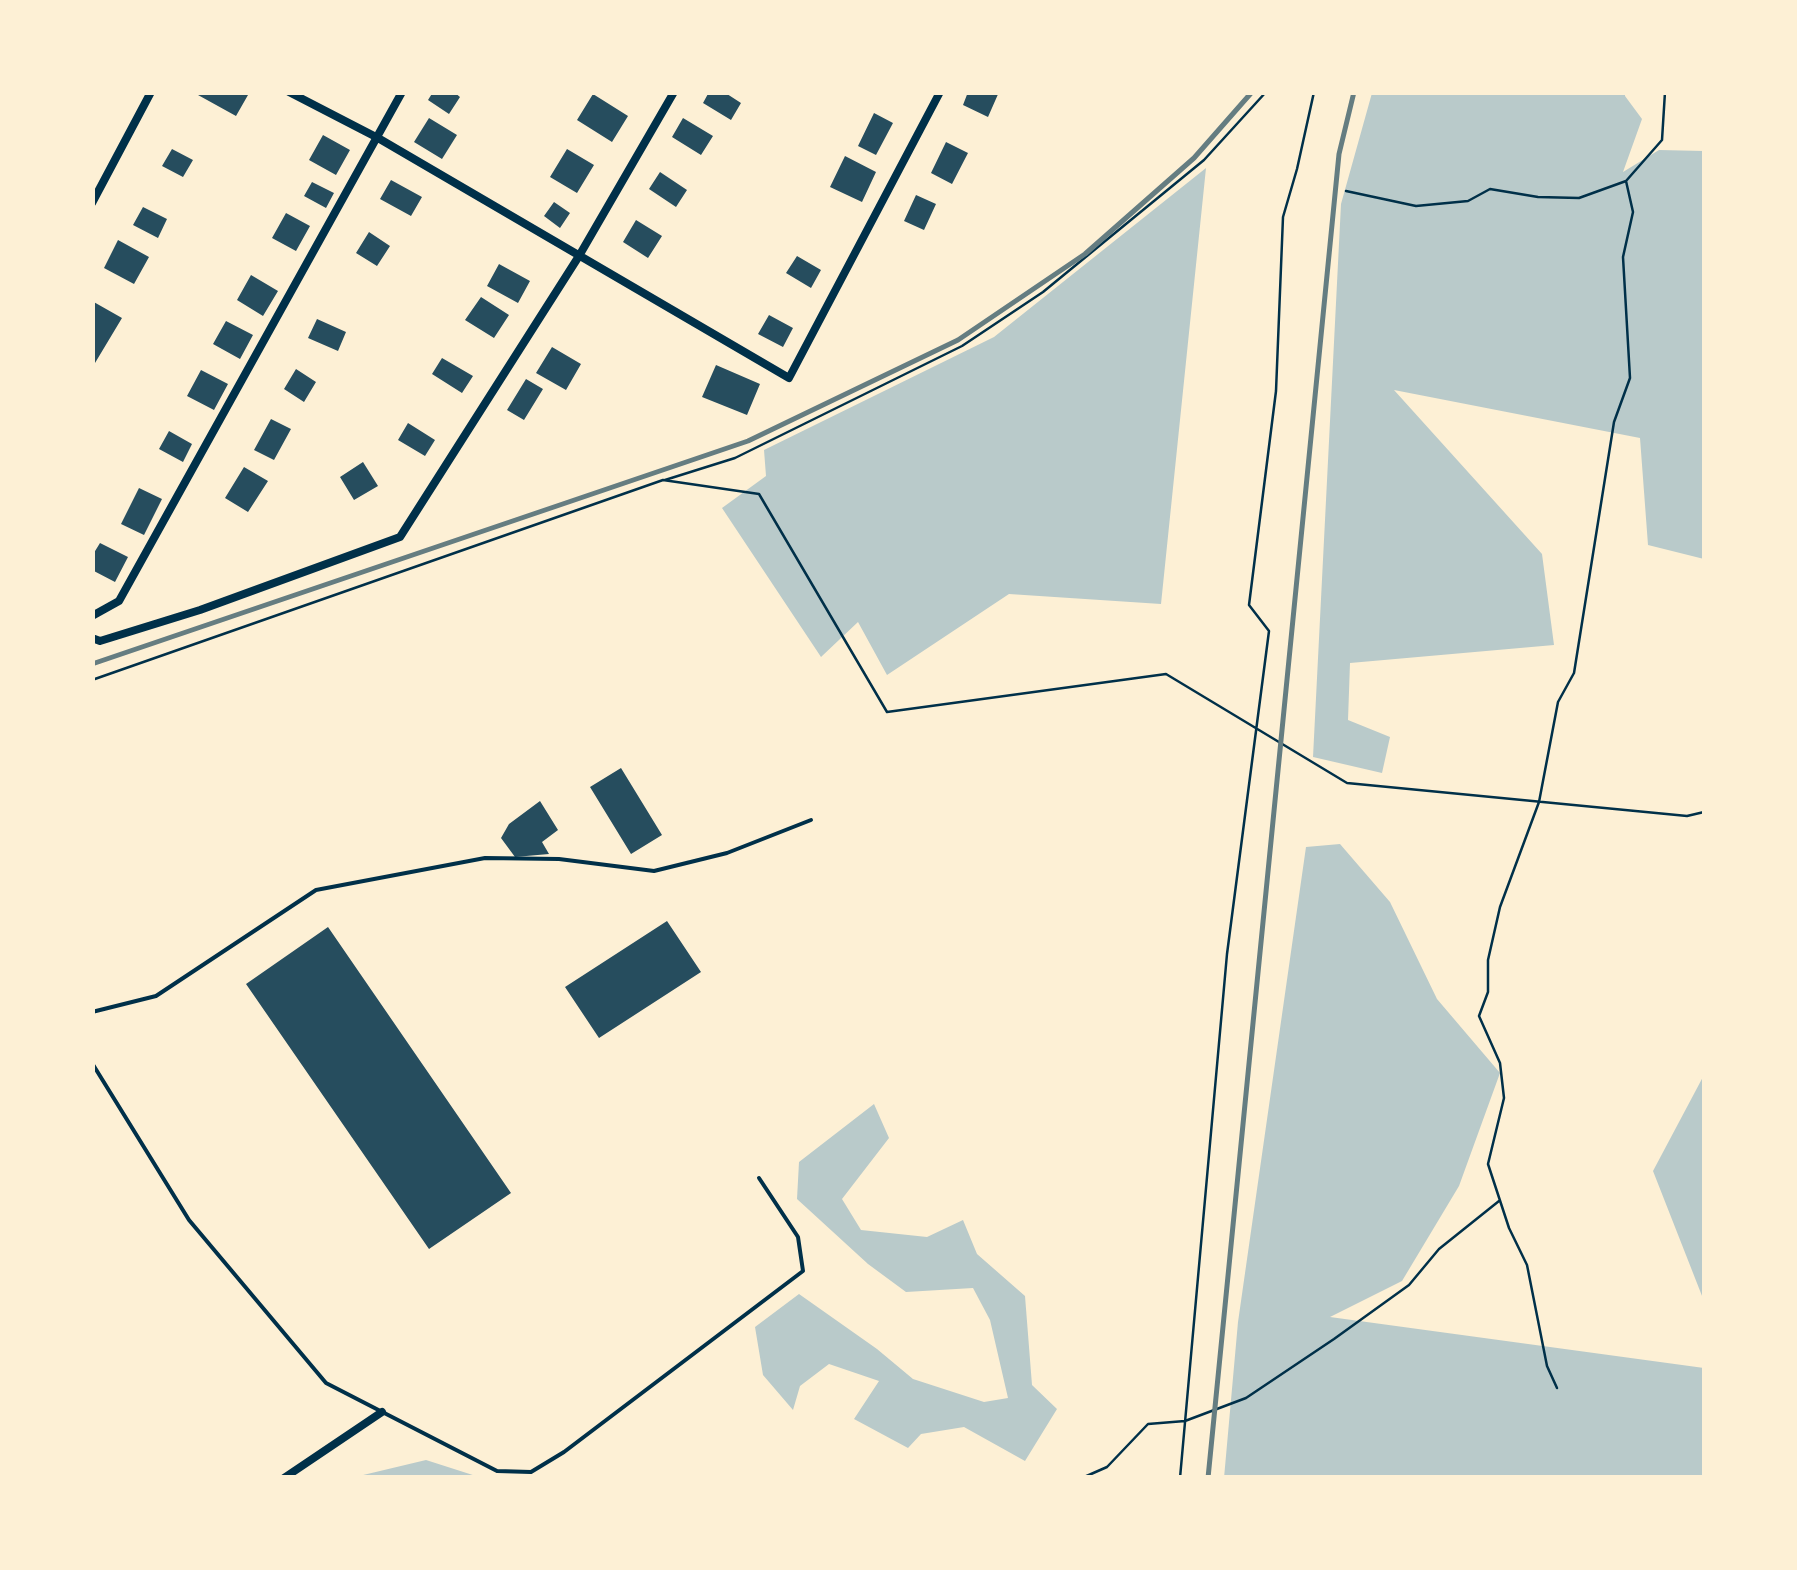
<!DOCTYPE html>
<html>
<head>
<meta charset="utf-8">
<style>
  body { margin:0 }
  #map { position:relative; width:1797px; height:1570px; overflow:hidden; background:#fdf0d5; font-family:Inter,sans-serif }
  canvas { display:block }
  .frame { position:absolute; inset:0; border:95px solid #fdf0d5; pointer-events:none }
</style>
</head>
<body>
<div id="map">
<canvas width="1797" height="1570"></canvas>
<div class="frame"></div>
</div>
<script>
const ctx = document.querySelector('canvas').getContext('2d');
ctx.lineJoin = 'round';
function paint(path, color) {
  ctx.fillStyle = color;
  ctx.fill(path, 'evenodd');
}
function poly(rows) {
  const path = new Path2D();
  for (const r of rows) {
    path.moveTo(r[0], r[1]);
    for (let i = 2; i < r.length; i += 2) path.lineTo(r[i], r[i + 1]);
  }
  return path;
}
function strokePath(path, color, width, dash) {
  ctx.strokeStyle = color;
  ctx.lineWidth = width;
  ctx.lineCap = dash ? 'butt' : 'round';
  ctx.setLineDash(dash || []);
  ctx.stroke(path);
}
paint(poly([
  [1372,93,1625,93,1625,96,1642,119,1623,172,1659,150,1704,151,1704,559,1648,545,1640,438,1394,390,1542,554,1554,645,1350,663,1348,720,1390,737,1382,773,1313,757,1341,204],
  [1206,168,1161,604,1009,594,887,675,858,622,821,657,722,508,766,476,764,450,994,337],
  [1340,844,1390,902,1437,999,1500,1073,1459,1186,1402,1281,1330,1317,1704,1368,1704,1477,1224,1478,1238,1322,1306,847],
  [1704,1075,1704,1301,1653,1171],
  [874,1104,889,1138,842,1199,861,1230,927,1237,963,1220,977,1254,1025,1296,1032,1385,1057,1409,1025,1461,964,1427,921,1434,908,1448,854,1419,879,1381,829,1364,800,1386,793,1410,763,1375,755,1327,799,1294,877,1349,913,1379,984,1402,1008,1398,990,1320,973,1288,906,1292,868,1264,797,1199,799,1162],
  [426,1460,479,1477,360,1477,359,1476]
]), '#b9caca');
paint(poly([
  [200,92,243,92,248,95,236,116,198,95],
  [433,92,454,92,460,97,449,114,428,100],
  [709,92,724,92,741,103,731,120,703,103],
  [968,92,999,92,988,117,963,105],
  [593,94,628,116,612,142,577,120],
  [874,113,893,123,876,155,858,146],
  [429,118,457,135,442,159,414,142],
  [683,118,713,136,701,155,672,137],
  [323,135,350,150,336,175,309,160],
  [946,142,968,153,952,184,931,173],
  [172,149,193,160,183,177,162,166],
  [567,149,594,165,577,193,550,177],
  [845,156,876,172,862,202,830,187],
  [660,172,687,190,676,207,649,189],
  [391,180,422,197,411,216,380,199],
  [312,182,334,193,326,208,304,196],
  [916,195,936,204,924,230,904,221],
  [554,202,570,213,560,228,544,216],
  [143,207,167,219,158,238,133,225],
  [286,213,310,226,296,251,272,238],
  [636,220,662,236,648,258,623,242],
  [369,232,390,246,377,266,356,253],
  [118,240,149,257,134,284,104,268],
  [797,256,821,270,811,288,786,273],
  [499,264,530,281,518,303,487,286],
  [251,275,278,291,263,316,237,300],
  [481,297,509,315,494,338,465,320],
  [92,301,122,318,92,368],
  [769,315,793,328,783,347,758,334],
  [317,319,346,332,338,351,308,338],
  [226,321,253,335,240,359,213,344],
  [552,347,581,364,566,390,536,373],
  [442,358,473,376,462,393,432,374],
  [716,365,760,384,747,415,702,397],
  [296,369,316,382,304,402,284,389],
  [201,370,228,384,214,410,187,396],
  [526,379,543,389,524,420,507,410],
  [271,419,291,429,274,460,254,450],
  [408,423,435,440,425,456,398,440],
  [169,431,192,444,183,462,159,449],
  [363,462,378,486,354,500,340,477],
  [244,467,268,481,248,512,225,498],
  [139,488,162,499,144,535,121,524],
  [100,543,128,557,115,582,92,570,92,556],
  [621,768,662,835,631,854,590,787],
  [540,801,558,830,542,842,549,854,515,857,501,838,509,824],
  [667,921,701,972,599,1038,565,987],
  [328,927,511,1193,429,1249,246,984]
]), '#264d5e');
strokePath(poly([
  [1346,191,1416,206,1468,201,1490,189,1538,197,1579,198,1626,181,1662,140,1665,92],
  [665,480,735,458,962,346,1043,292,1204,160,1266,92],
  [92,680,663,480,759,494,887,712,1166,674,1347,783,1687,816,1704,812],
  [1557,1388,1547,1366,1527,1265,1509,1228,1488,1164,1504,1098,1500,1063,1479,1016,1488,992,1488,960,1500,907,1539,802,1558,702,1574,673,1614,422,1630,378,1623,257,1633,212,1626,181],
  [1082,1478,1107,1467,1148,1424,1185,1421,1246,1398,1334,1339,1409,1285,1439,1249,1499,1201],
  [1180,1478,1227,954,1269,631,1249,605,1276,391,1283,217,1297,169,1314,92]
]), '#003049', 2.5);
strokePath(poly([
  [92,1012,156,996,316,890,485,858,559,859,654,871,727,853,811,820],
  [92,1063,189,1220,326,1383,497,1471,531,1472,564,1452,803,1271,798,1237,759,1178]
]), '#003049', 4);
strokePath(poly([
  [289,92,378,138,789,378,940,92],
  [92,203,151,92],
  [92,616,119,601,402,92],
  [92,638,100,641,200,610,400,537,579,256,674,92],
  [284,1478,382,1412]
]), '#003049', 8);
strokePath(poly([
  [92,664,748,441,958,340,1085,254,1194,158,1252,92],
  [1208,1478,1339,154,1354,92]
]), '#657d81', 5);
</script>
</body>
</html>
